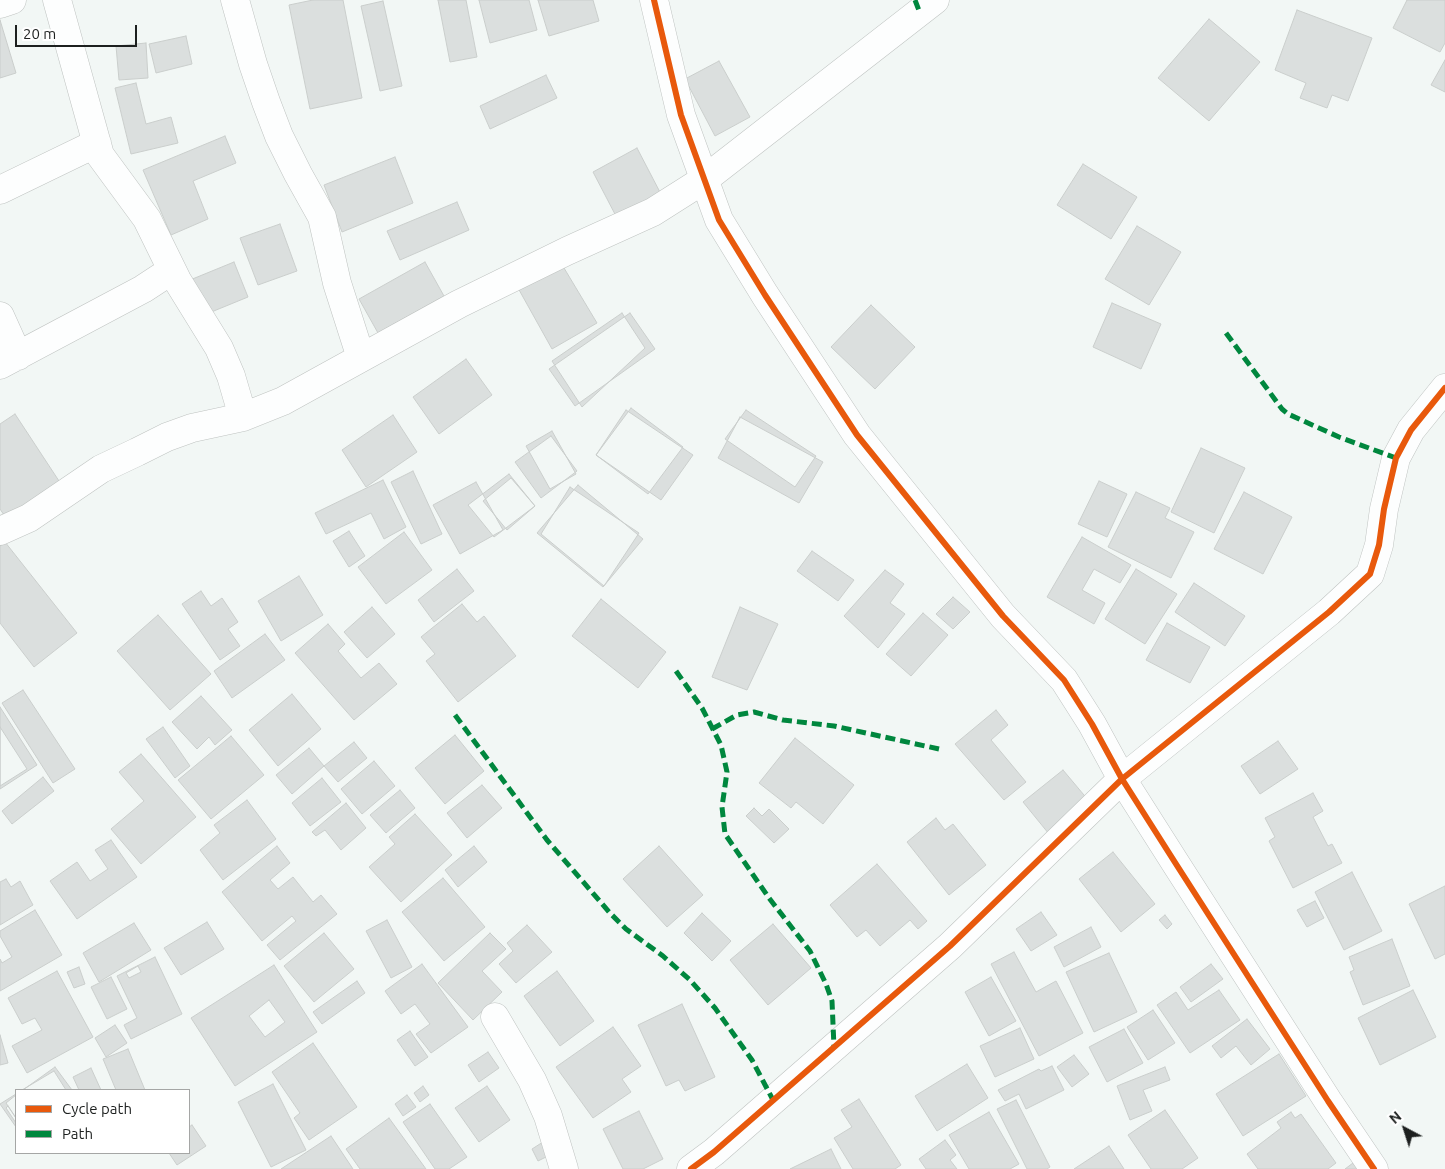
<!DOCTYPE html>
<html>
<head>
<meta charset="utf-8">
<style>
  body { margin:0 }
  #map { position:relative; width:1445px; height:1169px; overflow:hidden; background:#f2f7f5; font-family:Ubuntu,sans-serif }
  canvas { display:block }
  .legend { position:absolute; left:15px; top:1089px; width:175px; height:65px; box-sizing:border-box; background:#fff; border:1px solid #a5a6a5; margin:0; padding:6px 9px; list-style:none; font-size:15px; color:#1d201f }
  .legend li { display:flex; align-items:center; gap:10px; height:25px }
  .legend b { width:25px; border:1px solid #a5a6a5 }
  .north { position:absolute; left:1380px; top:1104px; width:50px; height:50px; -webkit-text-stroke:4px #fff; paint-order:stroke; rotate:320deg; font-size:14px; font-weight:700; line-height:20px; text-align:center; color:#1d201f }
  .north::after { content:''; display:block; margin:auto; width:18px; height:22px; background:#1d201f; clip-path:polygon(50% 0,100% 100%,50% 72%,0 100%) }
  .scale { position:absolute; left:15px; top:25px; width:122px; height:22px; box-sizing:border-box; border:2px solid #1d201f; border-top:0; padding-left:6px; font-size:15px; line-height:18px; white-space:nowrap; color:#1d201f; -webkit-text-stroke:4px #fff; paint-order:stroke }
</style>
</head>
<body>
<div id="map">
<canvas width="1445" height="1169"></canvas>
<ul class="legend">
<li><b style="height:6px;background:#e8590c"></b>Cycle path</li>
<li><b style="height:6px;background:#00873e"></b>Path</li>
</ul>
<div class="north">N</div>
<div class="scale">20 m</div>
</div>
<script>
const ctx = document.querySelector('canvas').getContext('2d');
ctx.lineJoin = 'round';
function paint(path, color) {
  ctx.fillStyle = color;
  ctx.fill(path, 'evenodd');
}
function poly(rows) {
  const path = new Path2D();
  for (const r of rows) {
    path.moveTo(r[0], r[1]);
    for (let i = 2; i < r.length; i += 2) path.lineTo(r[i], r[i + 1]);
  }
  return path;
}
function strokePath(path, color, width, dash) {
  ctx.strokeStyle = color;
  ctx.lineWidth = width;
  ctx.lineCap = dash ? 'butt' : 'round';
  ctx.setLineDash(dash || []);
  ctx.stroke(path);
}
const building = poly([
  [313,0,343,0,362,98,310,109,289,5,313,0],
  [438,0,466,0,477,57,450,62,438,0],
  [479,0,529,0,537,30,490,43,479,0],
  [538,0,593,0,599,21,549,36,538,0],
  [1407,0,1445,0,1445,43,1440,52,1393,28,1407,0],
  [383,1,402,86,380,91,361,6,383,1],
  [1297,10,1372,38,1348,101,1332,95,1327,108,1300,98,1306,83,1275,70,1297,10],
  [1209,19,1260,62,1209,121,1158,78,1209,19],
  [0,20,16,73,0,78,0,20],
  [186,36,192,64,156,73,149,44,186,36],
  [146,43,148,78,119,80,116,46,146,43],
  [1445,60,1445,92,1431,85,1445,60],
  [719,61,750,117,715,136,685,79,719,61],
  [546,75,557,98,490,129,480,106,546,75],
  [136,83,146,124,171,117,178,143,131,154,115,88,136,83],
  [225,136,236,163,193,181,208,219,171,235,143,170,225,136],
  [637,148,662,196,617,218,593,172,637,148],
  [395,157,413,203,342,232,324,185,395,157],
  [1083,164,1137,197,1111,239,1057,205,1083,164],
  [457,202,469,230,400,260,387,231,457,202],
  [280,224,297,271,258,285,240,238,280,224],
  [1137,226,1181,252,1149,305,1105,279,1137,226],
  [234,262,248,297,204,315,190,280,234,262],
  [425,262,444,296,378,333,359,299,425,262],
  [561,263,597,323,552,349,518,288,561,263],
  [1112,303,1161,324,1141,369,1093,347,1112,303],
  [871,305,915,347,875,389,831,347,871,305],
  [622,313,645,348,582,407,552,361,622,313],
  [630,313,655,349,575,406,549,369,630,313],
  [466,359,492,395,439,434,413,397,466,359],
  [631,408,683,447,648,494,596,455,631,408],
  [626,410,693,455,661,500,596,455,626,410],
  [746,410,816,456,795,487,725,439,746,410],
  [15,414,61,484,8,521,0,509,0,424,15,414],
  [393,415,417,452,366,487,342,450,393,415],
  [740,417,823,462,799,503,718,458,740,417],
  [552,431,576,474,550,489,526,446,552,431],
  [551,436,577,471,541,498,515,462,551,436],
  [1201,448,1245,468,1214,533,1171,512,1201,448],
  [413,471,442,534,421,544,391,482,413,471],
  [509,474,535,506,494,537,468,505,509,474],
  [511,478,535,506,507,530,483,501,511,478],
  [383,480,406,527,384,539,371,513,326,534,315,513,383,480],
  [1099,481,1127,494,1107,537,1078,524,1099,481],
  [476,482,503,530,460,554,433,505,476,482],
  [578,485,643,539,603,587,537,533,578,485],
  [570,487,639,533,604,586,541,534,570,487],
  [1136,492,1170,508,1165,518,1194,532,1171,578,1108,547,1136,492],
  [1244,492,1292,517,1263,574,1214,549,1244,492],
  [349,531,365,556,349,567,333,541,349,531],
  [404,532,432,570,386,604,358,567,404,532],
  [1082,537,1131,565,1120,583,1094,569,1082,590,1105,603,1094,624,1047,597,1082,537],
  [5,542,77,633,34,667,0,623,0,546,5,542],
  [812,551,854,580,838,601,797,571,812,551],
  [457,569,474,591,434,622,418,600,457,569],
  [1136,569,1177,594,1145,644,1105,619,1136,569],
  [885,570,904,584,890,603,905,614,878,648,844,616,885,570],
  [299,576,323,615,281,641,258,601,299,576],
  [1194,583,1245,616,1225,646,1175,612,1194,583],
  [201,591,211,606,222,598,238,622,228,629,240,646,220,660,182,604,201,591],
  [953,597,970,612,953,629,936,614,953,597],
  [601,599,666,652,638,688,572,636,601,599],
  [462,604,477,622,484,616,516,656,458,702,426,661,435,654,421,637,462,604],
  [372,607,395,634,367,658,344,632,372,607],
  [740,607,778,624,747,690,712,677,740,607],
  [923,613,948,635,911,676,886,654,923,613],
  [158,615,211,674,170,710,117,651,158,615],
  [1167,623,1210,647,1190,683,1146,660,1167,623],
  [328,624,345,644,338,651,361,678,379,663,397,684,354,720,295,653,328,624],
  [265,634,285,660,232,698,214,671,265,634],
  [23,690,75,769,53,783,2,703,23,690],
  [292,694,321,729,278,766,249,730,292,694],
  [201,696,232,730,215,745,209,737,197,749,172,722,201,696],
  [0,707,37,765,0,789,0,707],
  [996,710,1008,725,991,740,1026,782,1004,800,955,744,996,710],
  [0,727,27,769,0,786,0,727],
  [163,727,190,766,175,778,146,739,163,727],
  [455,735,484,771,445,804,415,768,455,735],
  [231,736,264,775,211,819,178,780,231,736],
  [795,738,854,785,823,824,796,802,791,808,759,783,795,738],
  [1278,741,1298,769,1260,794,1241,766,1278,741],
  [354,742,367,758,338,782,324,766,354,742],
  [309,748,324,766,292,794,276,775,309,748],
  [141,754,196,817,141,864,111,829,144,801,119,772,141,754],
  [374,761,395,786,362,814,341,789,374,761],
  [1063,770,1089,801,1049,834,1023,802,1063,770],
  [43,777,54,791,12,824,2,811,43,777],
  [322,778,341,802,310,826,292,803,322,778],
  [482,785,502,808,467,838,447,813,482,785],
  [400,790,415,808,386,833,370,815,400,790],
  [1313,793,1323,811,1313,817,1328,846,1332,844,1342,863,1293,888,1269,841,1275,837,1265,818,1313,793],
  [247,800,276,839,223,880,200,850,220,833,214,825,247,800],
  [346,803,366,828,341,850,325,830,316,836,312,832,346,803],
  [754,808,762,816,769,809,789,829,774,843,746,816,754,808],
  [415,814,452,855,401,902,369,867,395,844,389,837,415,814],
  [936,818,945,830,953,824,986,865,949,895,907,842,936,818],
  [111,840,137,877,77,919,50,881,77,862,90,881,108,869,95,850,111,840],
  [277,846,290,863,270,880,278,889,293,877,313,902,321,895,337,914,280,960,267,945,296,921,292,916,262,941,222,892,277,846],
  [474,846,487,862,458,887,445,870,474,846],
  [659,846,703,895,667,927,623,879,659,846],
  [1113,852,1155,904,1121,932,1079,879,1113,852],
  [877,864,927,921,918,929,910,920,880,946,866,930,857,937,830,905,877,864],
  [1352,872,1382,931,1344,950,1315,892,1352,872],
  [443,878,485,927,444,961,402,912,443,878],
  [6,879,11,887,20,881,33,905,0,925,0,882,6,879],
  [1445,886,1445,954,1435,959,1409,904,1445,886],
  [1315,901,1324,918,1307,927,1297,910,1315,901],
  [35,910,62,955,0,991,0,959,2,963,12,957,0,936,0,931,35,910],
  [1041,912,1057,935,1031,951,1016,929,1041,912],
  [702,913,731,941,712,961,684,933,702,913],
  [1165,915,1172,924,1167,929,1159,920,1165,915],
  [387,920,412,967,391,978,366,931,387,920],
  [207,922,224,949,181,975,164,948,207,922],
  [134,923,151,950,99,982,83,953,134,923],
  [773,924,811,968,768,1005,730,960,773,924],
  [527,925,552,952,516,983,499,964,513,951,507,943,527,925],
  [1091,927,1101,947,1064,967,1054,947,1091,927],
  [324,933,354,969,314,1002,284,966,324,933],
  [490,933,506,949,482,971,502,992,473,1020,438,983,490,933],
  [1392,939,1410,986,1363,1005,1350,972,1354,970,1349,957,1392,939],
  [1014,952,1036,992,1056,981,1083,1033,1039,1056,991,964,1014,952],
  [1109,953,1137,1012,1094,1032,1066,972,1109,953],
  [155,957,182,1014,131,1039,124,1025,137,1018,117,976,155,957],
  [422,964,468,1027,431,1053,416,1034,430,1024,415,1004,401,1014,385,991,422,964],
  [1211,964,1223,979,1191,1002,1180,987,1211,964],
  [274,965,317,1032,235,1086,191,1018,274,965],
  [269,1000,285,1022,265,1037,249,1016,269,1000],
  [138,966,141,972,129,978,126,973,138,966],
  [79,967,85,984,74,988,67,972,79,967],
  [57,971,93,1037,27,1073,12,1046,42,1030,35,1018,22,1024,8,998,57,971],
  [557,971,594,1021,560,1046,524,996,557,971],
  [111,977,127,1009,107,1019,91,987,111,977],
  [991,977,1016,1021,989,1036,965,992,991,977],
  [357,981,365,993,322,1024,313,1012,357,981],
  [1219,990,1240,1020,1190,1053,1157,1005,1176,992,1188,1010,1219,990],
  [1413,990,1436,1037,1380,1065,1358,1018,1413,990],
  [682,1004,715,1077,685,1091,679,1080,666,1086,638,1025,682,1004],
  [1153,1010,1175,1043,1148,1060,1127,1027,1153,1010],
  [1247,1019,1270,1049,1251,1065,1236,1046,1221,1058,1212,1046,1247,1019],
  [115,1025,127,1043,106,1057,95,1038,115,1025],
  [613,1027,641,1066,622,1079,631,1092,593,1118,556,1067,613,1027],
  [1020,1028,1034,1059,995,1077,980,1046,1020,1028],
  [1124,1029,1143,1063,1107,1082,1089,1047,1124,1029],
  [410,1031,428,1057,415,1066,397,1040,410,1031],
  [0,1035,8,1063,0,1065,0,1035],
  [313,1043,357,1107,309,1140,294,1118,300,1113,272,1072,313,1043],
  [128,1049,145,1090,116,1090,103,1059,128,1049],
  [488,1052,499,1068,479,1082,468,1065,488,1052],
  [1279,1054,1306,1096,1243,1136,1216,1094,1279,1054],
  [1074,1055,1089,1074,1072,1087,1057,1067,1074,1055],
  [967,1064,988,1098,937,1131,915,1096,967,1064],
  [1052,1066,1064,1090,1026,1109,1019,1094,1005,1101,998,1090,1039,1069,1041,1071,1052,1066],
  [55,1067,72,1090,23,1090,55,1067],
  [1165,1067,1170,1080,1143,1090,1152,1111,1130,1120,1117,1086,1165,1067],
  [91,1068,101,1090,79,1090,73,1077,91,1068],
  [54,1071,66,1090,22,1090,54,1071],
  [273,1084,306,1150,271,1167,238,1102,273,1084],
  [423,1086,429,1095,420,1102,414,1093,423,1086],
  [487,1086,510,1120,479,1142,455,1108,487,1086],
  [16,1094,16,1127,0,1104,16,1094],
  [16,1095,16,1118,6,1103,16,1095],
  [407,1095,416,1107,403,1116,395,1104,407,1095],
  [859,1099,901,1165,895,1169,853,1169,834,1138,852,1127,841,1110,859,1099],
  [1016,1100,1050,1167,1047,1169,1027,1169,997,1109,1016,1100],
  [430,1104,467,1157,449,1169,435,1169,403,1122,430,1104],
  [8,1106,16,1118,16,1123,6,1108,8,1106],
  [1165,1110,1198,1158,1182,1169,1151,1169,1128,1135,1165,1110],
  [639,1111,663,1159,643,1169,623,1169,603,1129,639,1111],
  [989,1112,1019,1164,1010,1169,969,1169,949,1135,989,1112],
  [1291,1112,1295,1118,1301,1114,1336,1163,1328,1169,1258,1169,1247,1154,1281,1128,1277,1122,1291,1112],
  [389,1118,426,1169,360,1169,346,1149,389,1118],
  [192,1125,206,1146,177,1165,169,1153,189,1153,189,1127,192,1125],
  [331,1136,353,1169,281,1169,331,1136],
  [945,1140,956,1155,950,1160,957,1169,926,1169,919,1159,945,1140],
  [543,1142,550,1155,538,1161,532,1149,543,1142],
  [1109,1146,1124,1169,1074,1169,1109,1146],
  [831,1149,841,1169,790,1169,831,1149],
  [1353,1163,1358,1169,1345,1169,1353,1163]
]);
paint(building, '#dbdfde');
strokePath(building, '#cacecc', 1);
const minor = poly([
  [57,0,100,155,147,219,177,280,219,348,231,376,243,417],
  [235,0,253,64,266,102,279,136,298,174,322,217,337,283,361,358],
  [654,0,681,115,719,220,765,295,857,435,1003,616,1064,680,1092,724,1122,779,1176,864,1328,1101,1374,1169],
  [0,4,12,0],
  [0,190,97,143],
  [0,316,18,356],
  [0,365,143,289,172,270],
  [0,531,29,518,101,469,137,452,167,437,192,428,243,417,283,401,459,304,567,251,653,212,705,179,935,0],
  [495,1017,532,1080,548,1116,564,1169],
  [691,1169,714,1152,950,946,1122,779,1329,612,1370,574,1379,545,1384,509,1396,458,1411,430,1445,388]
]);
strokePath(minor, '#bfc3c1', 29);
strokePath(minor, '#fdfefe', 28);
strokePath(poly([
  [915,0,920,13],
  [1226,333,1282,409,1288,414,1339,437,1396,458],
  [676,671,702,708,721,745,727,772,722,807,725,834,769,898,810,951,826,984,832,1001,834,1047],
  [455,715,547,840,610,913,626,929,663,956,690,980,715,1008,752,1060,773,1100],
  [712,729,737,715,754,712,783,720,834,726,939,749]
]), '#00873e', 5, [10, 5]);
strokePath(poly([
  [654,0,681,115,719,220,765,295,857,435,1003,616,1064,680,1092,724,1122,779,1176,864,1328,1101,1374,1169],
  [691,1169,714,1152,950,946,1122,779,1329,612,1370,574,1379,545,1384,509,1396,458,1411,430,1445,388]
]), '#e8590c', 6);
</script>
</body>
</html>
